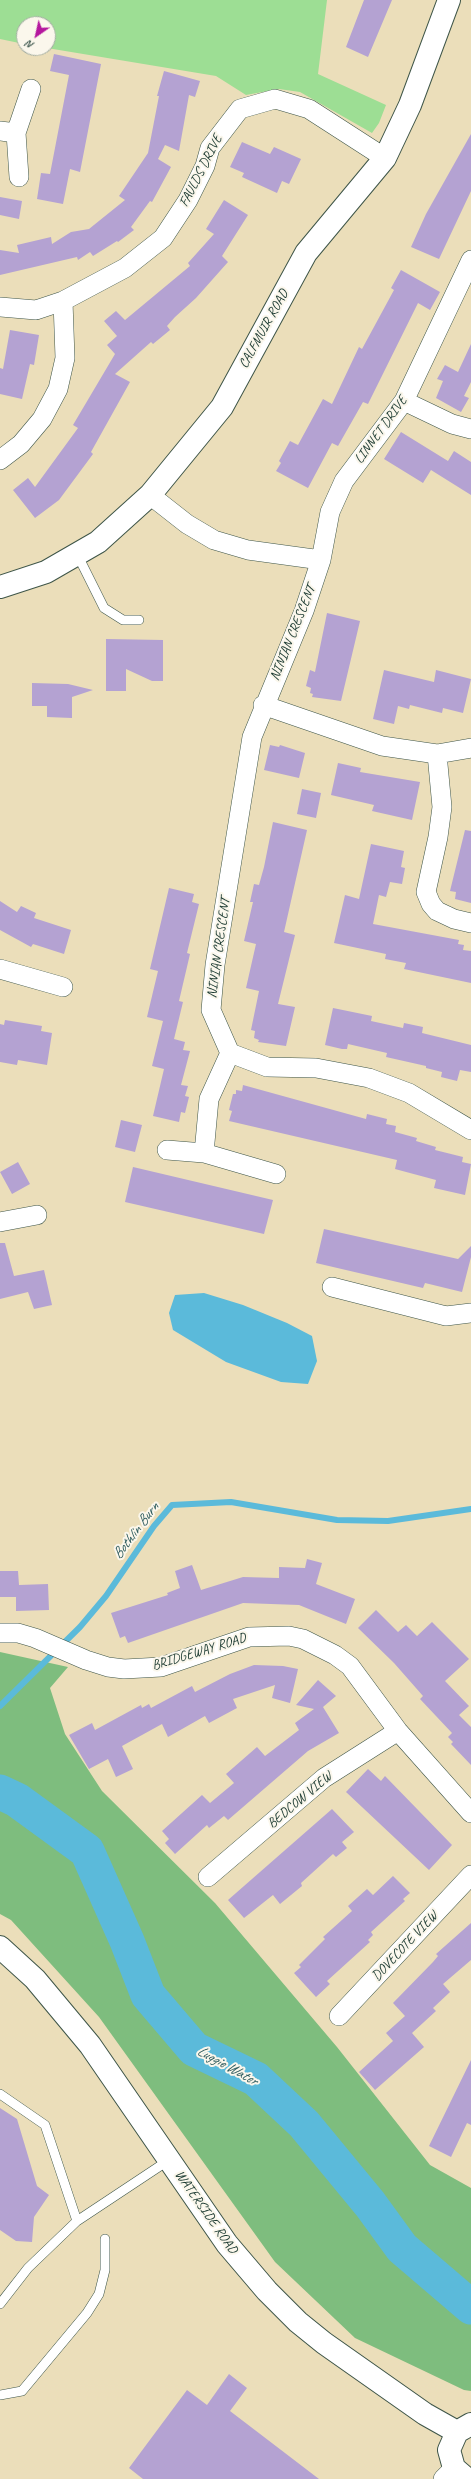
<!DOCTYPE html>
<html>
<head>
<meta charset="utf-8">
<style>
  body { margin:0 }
  #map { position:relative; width:471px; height:2479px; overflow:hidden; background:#ebdeba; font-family:Caveat,sans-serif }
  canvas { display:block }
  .north { position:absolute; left:16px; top:16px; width:40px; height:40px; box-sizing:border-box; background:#fbf7ec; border:1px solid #a3ada2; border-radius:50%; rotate:214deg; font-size:11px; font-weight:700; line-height:16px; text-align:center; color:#1f3d34 }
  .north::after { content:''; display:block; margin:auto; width:14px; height:18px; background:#b5179e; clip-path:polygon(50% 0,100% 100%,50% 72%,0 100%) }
</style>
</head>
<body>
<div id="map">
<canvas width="471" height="2479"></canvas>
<div class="north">N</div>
</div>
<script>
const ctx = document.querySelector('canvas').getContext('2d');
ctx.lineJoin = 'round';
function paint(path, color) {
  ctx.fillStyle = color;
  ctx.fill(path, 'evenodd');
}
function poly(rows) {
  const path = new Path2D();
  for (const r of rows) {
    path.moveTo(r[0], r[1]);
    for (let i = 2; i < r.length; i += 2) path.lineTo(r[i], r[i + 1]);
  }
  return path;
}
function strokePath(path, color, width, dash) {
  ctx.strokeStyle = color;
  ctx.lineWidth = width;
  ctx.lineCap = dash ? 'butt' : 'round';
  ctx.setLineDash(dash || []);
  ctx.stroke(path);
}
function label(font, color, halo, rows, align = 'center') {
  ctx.font = font + ' Caveat,sans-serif';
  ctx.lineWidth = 4;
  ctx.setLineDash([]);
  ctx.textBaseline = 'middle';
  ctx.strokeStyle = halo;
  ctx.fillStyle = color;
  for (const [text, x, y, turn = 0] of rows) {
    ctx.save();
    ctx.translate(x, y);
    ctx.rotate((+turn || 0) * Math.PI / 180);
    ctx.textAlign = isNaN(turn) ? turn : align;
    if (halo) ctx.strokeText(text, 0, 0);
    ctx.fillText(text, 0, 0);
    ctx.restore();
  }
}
paint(poly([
  [0,0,327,0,318,74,386,105,379,123,372,133,300,92,279,89,246,95,216,76,47,48,48,24,24,24,24,44,0,39]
]), '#9dde94');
paint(poly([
  [0,1652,68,1667,50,1688,65,1734,102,1791,215,1903,337,2047,430,2165,471,2188,471,2391,464,2390,355,2338,275,2262,99,2017,11,1920,0,1914]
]), '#7ebd7e');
paint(poly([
  [204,1293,243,1305,287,1323,312,1336,317,1361,308,1384,281,1382,226,1362,173,1330,169,1313,175,1295]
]), '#5bbada');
strokePath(poly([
  [0,1706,80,1627,106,1596,154,1526,172,1505,231,1502,337,1520,388,1521,471,1509]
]), '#5bbada', 6);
strokePath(poly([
  [0,1792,17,1800,87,1851,127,1941,148,1995,194,2049,256,2079,304,2124,370,2204,402,2248,471,2307]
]), '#5bbada', 35);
paint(poly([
  [364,0,392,0,368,57,346,47],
  [54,54,101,64,80,172,70,169,63,204,37,199,41,173,50,174,69,75,50,71],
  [164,71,200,81,195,97,189,95,179,151,165,145,158,159,171,167,152,202,150,201,131,227,134,230,118,242,117,241,93,256,90,252,78,260,77,257,0,275,0,250,19,253,17,245,51,237,52,244,71,232,89,229,125,200,119,196,148,153,159,96,157,96],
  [471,134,471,191,439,259,411,247,426,214],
  [242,142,270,154,274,147,301,159,289,184,282,181,277,193,242,177,244,173,230,167],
  [0,197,22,201,19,219,0,215],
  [224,200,248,215,222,256,228,262,196,298,175,317,167,326,170,330,153,344,151,342,115,374,130,382,91,452,93,454,59,500,35,518,13,490,28,478,35,487,78,428,73,425,115,354,107,345,117,336,104,321,116,311,125,320,190,266,188,263,214,234,206,229],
  [401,270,440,292,430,310,418,303,368,404,363,402,338,446,332,443,308,488,276,471,281,463,279,461,290,441,298,445,323,399,332,404,359,347,362,349,394,290,391,288],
  [10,330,39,335,34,365,30,364,22,399,0,394,0,368,3,369],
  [471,344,471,382,464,396,469,398,461,412,436,398,443,381,437,379,445,365,458,372],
  [401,432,448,461,454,451,471,462,471,495,431,470,423,483,384,459],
  [327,613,360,621,341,701,312,697,313,694,310,693,311,688,306,686,310,670,315,672],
  [106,639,163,640,163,681,152,681,126,669,126,691,106,691],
  [384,670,434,682,436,670,471,679,463,713,443,708,442,713,410,705,409,709,398,706,394,724,373,719],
  [32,683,68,684,93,690,72,697,72,718,47,717,47,706,32,706],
  [270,745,279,747,280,745,305,753,299,778,264,770],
  [338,763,361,768,360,772,420,782,412,820,372,811,374,805,331,795],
  [302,789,321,793,316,818,297,814],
  [273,822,307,830,284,932,295,935,278,1004,295,1007,286,1046,258,1042,259,1040,254,1038,255,1031,251,1030,259,991,246,988,256,944,244,941,253,902,250,902,254,884,259,885,264,867],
  [465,830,471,831,471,903,455,899,456,892,450,891],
  [371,844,404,851,401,867,405,868,402,884,390,882,386,897,379,895,373,924,459,940,458,944,464,945,463,950,471,951,471,983,404,969,406,963,385,959,386,954,334,943,345,895,359,899],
  [169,888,194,894,192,902,199,904,187,953,190,954,179,1001,183,1002,174,1039,185,1042,183,1050,190,1051,181,1085,188,1086,185,1096,189,1097,185,1113,181,1112,179,1122,153,1116,164,1069,152,1066,163,1021,147,1017,158,971,150,969],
  [0,901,17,912,21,906,36,913,34,918,71,930,64,954,33,944,31,947,0,930],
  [333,1008,372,1016,371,1021,403,1028,404,1023,423,1027,422,1033,471,1045,471,1072,460,1070,457,1081,441,1077,442,1072,426,1068,426,1066,386,1057,387,1053,348,1044,347,1049,342,1049,325,1045],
  [5,1020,42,1026,41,1031,52,1033,47,1065,18,1060,17,1065,0,1062,0,1024,4,1025],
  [243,1085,366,1119,367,1114,387,1119,386,1124,396,1126,395,1132,417,1138,416,1141,436,1147,435,1150,463,1157,462,1162,471,1164,465,1195,434,1188,436,1180,395,1169,397,1160,229,1121,232,1111,229,1110,233,1094,236,1094,236,1090,242,1091],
  [121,1120,142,1125,135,1152,115,1147],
  [18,1162,30,1184,12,1194,0,1172],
  [133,1167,273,1200,264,1234,125,1202],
  [324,1229,458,1259,471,1246,471,1257,462,1292,425,1283,423,1288,316,1263],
  [0,1243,5,1243,14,1276,44,1270,52,1305,34,1309,28,1292,0,1299],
  [307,1559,322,1563,316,1584,355,1599,346,1624,299,1605,243,1603,128,1643,125,1636,120,1638,111,1613,168,1595,167,1593,180,1588,175,1571,192,1565,201,1590,243,1577,279,1578,279,1567,305,1568],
  [0,1571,18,1571,19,1585,48,1584,49,1610,16,1611,16,1597,0,1597],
  [376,1610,398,1632,406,1625,417,1636,432,1622,469,1659,445,1681,469,1706,459,1715,471,1727,471,1765,451,1744,453,1742,448,1737,452,1733,420,1699,423,1696,394,1663,358,1628],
  [254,1665,283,1666,298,1669,290,1703,272,1698,275,1685,233,1699,237,1708,209,1723,205,1716,168,1737,162,1724,122,1746,133,1769,116,1777,108,1759,89,1769,69,1735,92,1723,95,1730,141,1705,142,1708,149,1704,151,1708,192,1686,195,1692,230,1674],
  [318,1680,336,1696,323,1707,339,1733,308,1751,228,1820,224,1816,209,1828,207,1825,175,1854,165,1843,169,1839,162,1831,202,1795,210,1803,234,1783,226,1774,257,1747,265,1756,299,1730,295,1723,314,1709,296,1705],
  [368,1769,381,1781,385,1776,452,1845,429,1870,346,1792],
  [332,1809,354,1832,342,1842,347,1848,336,1857,333,1854,301,1883,302,1886,280,1904,273,1895,244,1918,228,1900],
  [393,1876,410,1893,403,1899,405,1901,371,1932,373,1935,368,1940,370,1942,327,1981,330,1984,316,1997,294,1973,301,1967,299,1965,325,1939,323,1937,352,1911,348,1906,367,1889,373,1895],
  [471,1923,471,1960,443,1984,450,1992,433,2008,436,2011,412,2033,424,2047,375,2090,359,2072,393,2041,386,2033,405,2016,393,2003,433,1962,438,1956,436,1954],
  [471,2060,471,2125,467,2123,451,2157,429,2146],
  [0,2108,17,2119,37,2186,49,2195,34,2217,32,2242,16,2241,0,2230],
  [229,2374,247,2388,230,2411,319,2479,143,2479,129,2468,187,2390,207,2405]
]), '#b4a2d2');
const lane = poly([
  [77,554,104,608,123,620,139,620],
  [0,2094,45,2125,77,2221,169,2160],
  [0,2304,28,2268,77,2221],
  [0,2395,22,2391,87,2313,99,2294,105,2270,105,2239]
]);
const street = poly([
  [0,131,16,133],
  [19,177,16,133,31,89],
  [471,260,404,401,344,481,330,512,321,560,304,611,252,737,215,965,211,1010,230,1053,267,1067,316,1068,369,1078,409,1093,471,1130],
  [0,307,36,310,63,301,125,268,163,238,188,200,205,166,210,148,240,109,275,99,309,109,385,158],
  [404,401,452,424,471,429],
  [0,460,21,444,42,419,58,389,65,358,63,301],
  [150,495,187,524,214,540,248,550,321,560],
  [263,705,382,746,437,754,471,748],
  [437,754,442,807,438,837,426,892,431,904,437,911,454,919,471,923],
  [0,969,63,987],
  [167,1150,204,1153,276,1174],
  [204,1153,209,1099,230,1053],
  [0,1222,37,1215],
  [332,1287,446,1316,471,1313],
  [0,1633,18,1633,35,1638,86,1660,108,1667,124,1669,161,1667,249,1637,289,1636,303,1639,335,1655,350,1666,398,1731,471,1813],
  [208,1877,324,1778,398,1731],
  [339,2016,471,1875],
  [443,2479,454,2468]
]);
const secondary = poly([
  [0,587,46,572,98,542,150,495,222,407,306,253,385,158,410,105,449,0],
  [0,1947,35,1979,90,2045,227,2244,267,2291,298,2322,324,2343,425,2414,457,2432],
  [467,2479,454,2468,449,2450,457,2432,471,2424]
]);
strokePath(lane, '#3e5548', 10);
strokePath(street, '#3e5548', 20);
strokePath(secondary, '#3e5548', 24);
strokePath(lane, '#fff', 9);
strokePath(street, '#fff', 19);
strokePath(secondary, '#fff', 22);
label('14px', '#1f3d34', '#fbf7ec', [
  ["FAULDS DRIVE",201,171,-63],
  ["CALFMUIR ROAD",264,329,-61],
  ["LINNET DRIVE",381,430,-54],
  ["NINIAN CRESCENT",293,633,-68],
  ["NINIAN CRESCENT",219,948,-82],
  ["BRIDGEWAY ROAD",199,1652,-17],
  ["BEDCOW VIEW",300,1800,-40],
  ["DOVECOTE VIEW",405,1946,-47],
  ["WATERSIDE ROAD",206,2212,55]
]);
label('italic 15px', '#2e5c5e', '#fbf7ec', [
  ["Bothlin Burn",136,1531,-53],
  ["Luggie Water",227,2066,29]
]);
</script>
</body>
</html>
